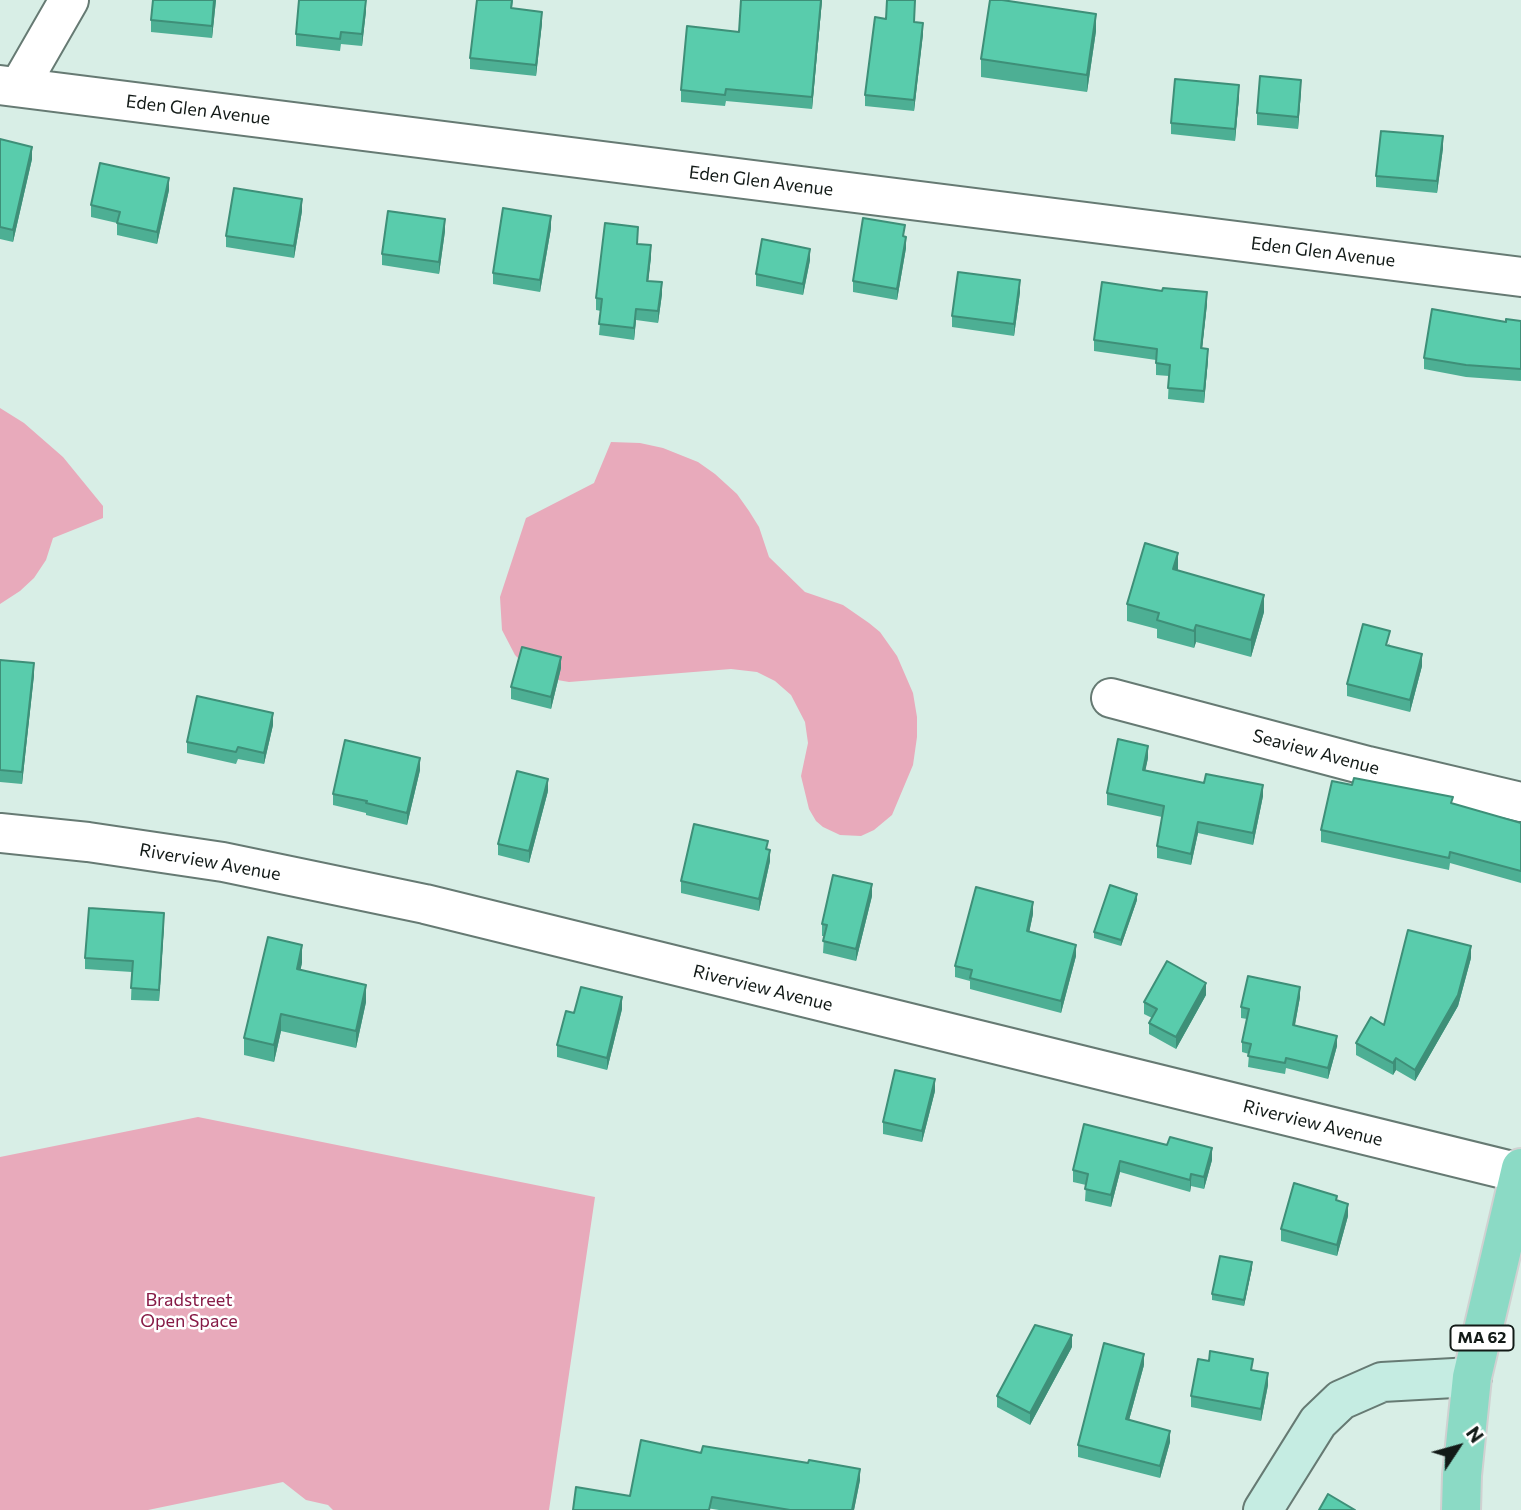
<!DOCTYPE html>
<html>
<head>
<meta charset="utf-8">
<style>
  body { margin:0 }
  #map { position:relative; width:1521px; height:1510px; overflow:hidden; background:#d8eee6; font-family:Commissioner,sans-serif }
  canvas { display:block }
  .north { position:absolute; left:1423px; top:1412px; width:70px; height:70px; -webkit-text-stroke:5px #fff; paint-order:stroke; rotate:54deg; font-size:19px; font-weight:700; line-height:28px; text-align:center; color:#121a17 }
  .north::after { content:''; display:block; margin:auto; width:24px; height:32px; background:#121a17; clip-path:polygon(50% 0,100% 100%,50% 72%,0 100%) }
</style>
</head>
<body>
<div id="map">
<canvas width="1521" height="1510"></canvas>
<div class="north">N</div>
</div>
<script>
const ctx = document.querySelector('canvas').getContext('2d');
ctx.lineJoin = 'round';
function paint(path, color) {
  ctx.fillStyle = color;
  ctx.fill(path, 'evenodd');
}
function poly(rows) {
  const path = new Path2D();
  for (const r of rows) {
    path.moveTo(r[0], r[1]);
    for (let i = 2; i < r.length; i += 2) path.lineTo(r[i], r[i + 1]);
  }
  return path;
}
function strokePath(path, color, width, dash) {
  ctx.strokeStyle = color;
  ctx.lineWidth = width;
  ctx.lineCap = dash ? 'butt' : 'round';
  ctx.setLineDash(dash || []);
  ctx.stroke(path);
}
function label(font, color, halo, rows, align = 'center') {
  ctx.font = font + ' Commissioner,sans-serif';
  ctx.lineWidth = 5;
  ctx.setLineDash([]);
  ctx.textBaseline = 'middle';
  ctx.strokeStyle = halo;
  ctx.fillStyle = color;
  for (const [text, x, y, turn = 0] of rows) {
    ctx.save();
    ctx.translate(x, y);
    ctx.rotate((+turn || 0) * Math.PI / 180);
    ctx.textAlign = isNaN(turn) ? turn : align;
    if (halo) ctx.strokeText(text, 0, 0);
    ctx.fillText(text, 0, 0);
    ctx.restore();
  }
}
paint(poly([
  [0,408,24,423,63,457,103,506,103,518,53,538,46,560,34,578,20,591,0,604],
  [611,442,640,443,663,448,698,462,715,474,737,494,749,511,759,527,769,557,805,592,843,605,869,623,880,632,897,656,913,693,917,717,917,737,913,765,892,815,874,830,861,836,840,835,823,827,816,821,809,809,801,776,808,743,805,722,791,695,775,681,757,672,731,669,569,682,546,678,522,662,515,655,502,630,500,597,526,518,594,483],
  [198,1117,595,1197,549,1510,333,1510,328,1505,306,1500,283,1482,148,1510,0,1510,0,1157]
]), '#e8aabb');
const street = poly([
  [0,85,1521,277],
  [19,87,69,0],
  [1111,698,1368,766,1521,802],
  [0,833,88,842,223,862,425,904,1520,1173]
]);
const secondary = poly([
  [1263,1510,1318,1422,1341,1400,1382,1382,1472,1377]
]);
const primary = poly([
  [1461,1510,1462,1475,1472,1377,1521,1168]
]);
strokePath(street, '#667a73', 42);
strokePath(secondary, '#667a73', 42);
strokePath(primary, '#d0d1d1', 42);
strokePath(street, '#fff', 38);
strokePath(secondary, '#c5ece2', 38);
strokePath(primary, '#8bdac5', 38);
paint(poly([
  [216,0,212,38,151,32,151,20],
  [513,0,512,8,542,23,536,76,470,69,470,58],
  [822,0,812,109,726,101,725,106,681,102,681,90,739,32],
  [366,11,362,46,341,44,340,51,296,46,296,34],
  [915,22,923,34,914,111,865,106,865,95],
  [1096,31,1087,92,981,77,981,59],
  [1301,91,1298,129,1257,125,1257,113],
  [1239,97,1235,141,1171,134,1171,123],
  [0,139,32,159,13,242,0,239],
  [1443,148,1437,193,1376,187,1376,176],
  [169,190,157,244,117,235,117,223,91,217,91,205],
  [302,211,294,258,226,247,226,236],
  [551,228,540,292,493,284,493,273],
  [445,231,439,274,382,265,382,254],
  [905,236,906,248,897,300,853,292,853,281],
  [638,244,651,257,648,281,662,294,658,323,636,320,634,340,599,335,601,311,596,310,596,298],
  [810,260,803,295,756,286,756,274],
  [1020,292,1014,336,952,327,952,316],
  [1207,304,1202,348,1208,360,1204,403,1168,399,1169,376,1156,375,1156,360,1094,351,1094,340],
  [1521,321,1521,381,1466,377,1424,369,1424,358,1506,322],
  [1178,570,1264,612,1251,657,1196,642,1194,648,1157,638,1157,629,1127,621,1127,604],
  [1390,643,1389,645,1422,666,1410,712,1347,696,1347,684],
  [0,660,34,675,22,784,0,782],
  [561,668,551,709,511,699,511,687],
  [273,725,264,764,238,759,236,764,187,753,187,742],
  [1148,758,1145,770,1263,796,1253,845,1198,833,1191,865,1157,858,1157,846,1162,817,1107,805,1107,793],
  [420,770,407,825,366,815,366,813,333,805,333,794],
  [548,791,529,863,498,855,498,844],
  [1453,804,1521,823,1521,883,1450,863,1449,870,1321,842,1321,830],
  [768,849,770,861,759,911,681,893,681,881],
  [872,896,856,961,823,953,824,936,822,936,822,924],
  [1137,900,1121,946,1094,938,1094,932],
  [1033,914,1029,932,1076,956,1061,1013,970,989,970,981,955,977,955,966],
  [164,925,159,1001,131,1000,132,972,85,969,85,958],
  [1471,958,1458,1006,1415,1081,1396,1070,1393,1075,1356,1055,1356,1043,1384,1025],
  [302,963,300,970,366,1002,356,1048,281,1031,274,1062,244,1055,244,1038],
  [1206,995,1176,1049,1149,1034,1149,1023,1152,1018,1144,1014,1144,1002],
  [1300,997,1295,1025,1337,1046,1328,1079,1286,1068,1285,1074,1248,1067,1249,1054,1242,1052,1242,1042,1247,1019,1241,1018,1241,1007],
  [622,1009,607,1070,557,1057,557,1045,574,1013],
  [935,1091,922,1142,883,1134,883,1122],
  [1084,1124,1212,1160,1204,1189,1191,1186,1190,1192,1120,1172,1111,1207,1085,1201,1086,1185,1073,1182,1073,1170],
  [1337,1201,1348,1216,1337,1256,1281,1241,1281,1229],
  [1252,1268,1244,1306,1212,1300,1212,1294],
  [1072,1347,1030,1425,997,1407,997,1396],
  [1144,1365,1129,1420,1170,1442,1160,1478,1078,1457,1078,1445],
  [1253,1371,1268,1385,1261,1421,1191,1407,1191,1396],
  [701,1453,860,1480,854,1510,719,1510,630,1496]
]), '#4daf94');
paint(poly([
  [214,0,216,0,212,38,212,26],
  [366,0,366,11,362,46,362,34],
  [821,0,822,0,812,109,812,97],
  [542,12,542,23,536,76,536,65],
  [1096,14,1096,31,1087,92,1087,75],
  [923,23,923,34,914,111,914,100],
  [1301,80,1301,91,1298,129,1298,117],
  [1239,85,1239,97,1235,141,1235,129],
  [1443,136,1443,148,1437,193,1437,181],
  [32,147,32,159,13,242,13,230],
  [169,178,169,190,157,244,157,232],
  [302,199,302,211,294,258,294,246],
  [551,216,551,228,540,292,540,280],
  [445,219,445,231,439,274,439,262],
  [906,237,906,248,897,300,897,289],
  [651,245,651,257,647,293,647,281],
  [810,249,810,260,803,295,803,284],
  [1020,280,1020,292,1014,336,1014,324],
  [662,282,662,294,658,323,658,311],
  [1207,292,1207,304,1201,359,1201,348],
  [636,309,636,320,634,340,634,328],
  [1208,349,1208,360,1204,403,1204,391],
  [1178,553,1178,570,1173,569],
  [1264,595,1264,612,1251,657,1251,640],
  [1196,625,1196,642,1194,648,1194,631],
  [1422,654,1422,666,1410,712,1410,700],
  [561,657,561,668,551,709,551,697],
  [34,663,34,675,22,784,22,772],
  [273,713,273,725,264,764,264,753],
  [1148,746,1148,758,1143,782,1143,770],
  [420,758,420,770,407,825,407,813],
  [548,779,548,791,529,863,529,851],
  [1263,785,1263,796,1253,845,1253,833],
  [1198,822,1198,833,1191,865,1191,854],
  [770,850,770,861,759,911,759,899],
  [872,884,872,896,856,961,856,949],
  [1137,894,1137,900,1121,946,1121,940],
  [1033,902,1033,914,1027,943,1027,931],
  [164,913,164,925,159,1001,159,990],
  [302,945,302,963,297,986,297,969],
  [1076,945,1076,956,1061,1013,1061,1001],
  [1471,946,1471,958,1458,1006,1415,1081,1415,1070],
  [1206,983,1206,995,1176,1049,1176,1037],
  [366,985,366,1002,356,1048,356,1031],
  [1300,987,1300,997,1293,1035,1293,1025],
  [622,997,622,1009,607,1070,607,1058],
  [281,1014,281,1031,274,1062,274,1045],
  [1337,1036,1337,1046,1328,1079,1328,1068],
  [1396,1058,1396,1070,1393,1075,1393,1063],
  [935,1079,935,1091,922,1142,922,1131],
  [1212,1148,1212,1160,1204,1189,1204,1177],
  [1120,1161,1120,1172,1111,1207,1111,1195],
  [1191,1174,1191,1186,1190,1192,1190,1180],
  [1348,1204,1348,1216,1337,1256,1337,1245],
  [1252,1262,1252,1268,1244,1306,1244,1300],
  [1072,1335,1072,1347,1030,1425,1030,1413],
  [1144,1354,1144,1365,1126,1431,1126,1419],
  [1268,1373,1268,1385,1261,1421,1261,1409],
  [1170,1431,1170,1442,1160,1478,1160,1466],
  [860,1469,860,1480,854,1510,852,1510]
]), '#3e8f78');
const building = poly([
  [153,0,214,0,212,26,151,20,153,0],
  [299,0,366,0,362,34,341,32,340,39,296,34,299,0],
  [477,0,512,0,511,8,542,12,536,65,470,58,477,0],
  [741,0,821,0,812,97,726,89,725,95,681,90,687,26,739,32,741,0],
  [887,0,915,0,914,22,923,23,914,100,865,95,875,17,886,19,887,0],
  [990,0,1002,0,1096,14,1087,75,981,59,990,0],
  [1260,76,1301,80,1298,117,1257,113,1260,76],
  [1175,79,1239,85,1235,129,1171,123,1175,79],
  [1381,131,1443,136,1437,181,1376,176,1381,131],
  [0,139,32,147,13,230,0,227,0,139],
  [100,163,169,178,157,232,117,223,120,212,91,205,100,163],
  [234,188,302,199,294,246,226,236,234,188],
  [503,208,551,216,540,280,493,273,503,208],
  [388,211,445,219,439,262,382,254,388,211],
  [863,218,905,225,903,236,906,237,897,289,853,281,863,218],
  [605,223,638,227,637,244,651,245,647,281,662,282,658,311,636,309,634,328,599,324,602,299,596,298,605,223],
  [762,239,810,249,803,284,756,274,762,239],
  [958,272,1020,280,1014,324,952,316,958,272],
  [1102,282,1162,291,1163,288,1207,292,1201,348,1208,349,1204,391,1168,388,1170,365,1156,363,1157,349,1094,340,1102,282],
  [1432,309,1506,322,1506,319,1521,321,1521,369,1466,365,1424,358,1432,309],
  [1145,543,1178,553,1173,569,1264,595,1251,640,1196,625,1194,631,1157,620,1159,613,1127,604,1145,543],
  [1363,624,1390,631,1386,645,1422,654,1410,700,1347,684,1363,624],
  [522,647,561,657,551,697,511,687,522,647],
  [0,660,34,663,22,772,0,770,0,660],
  [197,696,273,713,264,753,238,747,236,752,187,742,197,696],
  [1118,739,1148,746,1143,770,1204,783,1206,774,1263,785,1253,833,1198,822,1191,854,1157,846,1164,806,1107,793,1118,739],
  [345,740,420,758,407,813,366,803,367,801,333,794,345,740],
  [517,771,548,779,529,851,498,844,517,771],
  [1354,778,1453,797,1451,803,1521,823,1521,871,1450,852,1449,858,1321,830,1332,781,1352,785,1354,778],
  [694,824,768,841,766,849,770,850,759,899,681,881,694,824],
  [833,875,872,884,856,949,823,941,827,925,822,924,833,875],
  [1110,885,1137,894,1121,940,1094,932,1110,885],
  [976,887,1033,902,1027,931,1076,945,1061,1001,970,978,972,970,955,966,976,887],
  [89,908,164,913,159,990,131,988,133,961,85,958,89,908],
  [1408,930,1471,946,1458,995,1415,1070,1396,1058,1393,1063,1356,1043,1371,1017,1384,1025,1408,930],
  [268,937,302,945,297,969,366,985,356,1031,281,1014,274,1045,244,1038,268,937],
  [1167,961,1206,983,1176,1037,1149,1023,1157,1009,1144,1002,1167,961],
  [1248,976,1300,987,1293,1025,1337,1036,1328,1068,1286,1058,1285,1063,1248,1056,1251,1044,1242,1042,1249,1009,1241,1007,1248,976],
  [581,987,622,997,607,1058,557,1045,566,1011,574,1013,581,987],
  [895,1070,935,1079,922,1131,883,1122,895,1070],
  [1084,1124,1167,1145,1170,1137,1212,1148,1204,1177,1191,1174,1190,1180,1120,1161,1111,1195,1085,1189,1088,1174,1073,1170,1084,1124],
  [1294,1183,1337,1196,1336,1200,1348,1204,1337,1245,1281,1229,1294,1183],
  [1220,1256,1252,1262,1244,1300,1212,1294,1220,1256],
  [1035,1325,1072,1335,1030,1413,997,1396,1035,1325],
  [1104,1343,1144,1354,1126,1419,1170,1431,1160,1466,1078,1445,1104,1343],
  [1210,1351,1253,1359,1251,1370,1268,1373,1261,1409,1191,1396,1198,1359,1209,1361,1210,1351],
  [641,1440,701,1453,703,1446,808,1463,809,1460,860,1469,852,1510,790,1510,712,1497,709,1510,573,1510,576,1487,630,1496,641,1440],
  [1328,1494,1355,1510,1319,1510,1328,1494]
]);
paint(building, '#59ccac');
strokePath(building, '#3e8f78', 2);
for (const [x, y, w] of [
  [1482,1338,63]
]) {
  const box = new Path2D();
  box.roundRect(x - w / 2, y - 12.5, w, 25, 5);
  ctx.fillStyle = '#fff';
  ctx.fill(box);
  strokePath(box, '#121a17', 2);
}
label('bold 16px', '#121a17', null, [
  ["MA 62",1482,1338]
]);
label('18px', '#121a17', '#fff', [
  ["Eden Glen Avenue",198,110,7],
  ["Eden Glen Avenue",761,181,7],
  ["Eden Glen Avenue",1323,252,7],
  ["Seaview Avenue",1316,752,15],
  ["Riverview Avenue",210,862,10],
  ["Riverview Avenue",763,988,14],
  ["Riverview Avenue",1313,1123,14]
]);
label('18px', '#861a46', '#fff', [
  ["Bradstreet",189,1300],
  ["Open Space",189,1321]
]);
</script>
</body>
</html>
